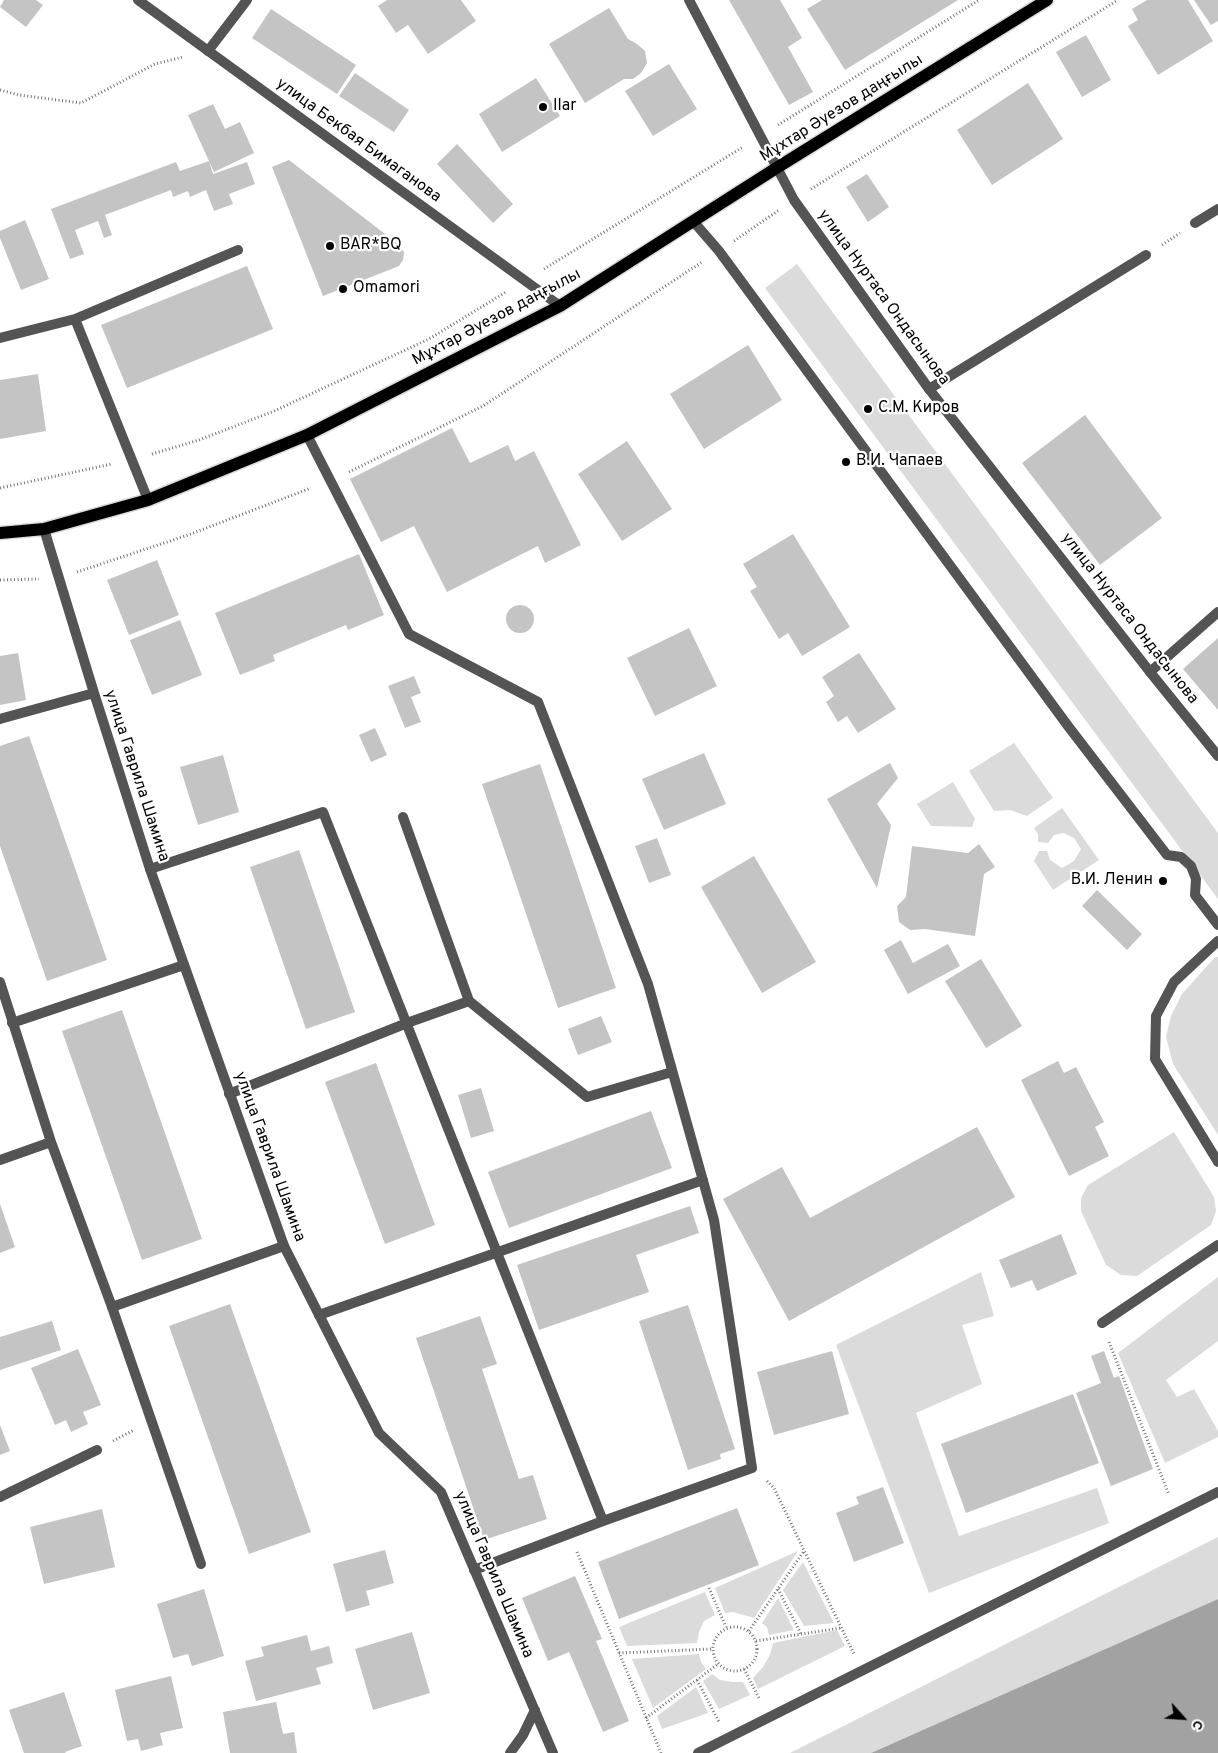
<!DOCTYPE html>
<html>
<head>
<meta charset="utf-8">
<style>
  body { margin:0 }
  #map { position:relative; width:1218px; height:1753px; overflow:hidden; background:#fff; font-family:Overpass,sans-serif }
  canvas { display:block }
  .north { position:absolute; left:1158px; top:1693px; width:50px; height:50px; -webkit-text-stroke:4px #fff; paint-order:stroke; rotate:116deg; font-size:14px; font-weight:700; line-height:20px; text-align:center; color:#000 }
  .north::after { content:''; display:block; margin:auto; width:18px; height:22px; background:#000; clip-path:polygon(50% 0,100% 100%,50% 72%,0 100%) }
</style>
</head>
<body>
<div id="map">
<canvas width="1218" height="1753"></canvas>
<div class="north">С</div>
</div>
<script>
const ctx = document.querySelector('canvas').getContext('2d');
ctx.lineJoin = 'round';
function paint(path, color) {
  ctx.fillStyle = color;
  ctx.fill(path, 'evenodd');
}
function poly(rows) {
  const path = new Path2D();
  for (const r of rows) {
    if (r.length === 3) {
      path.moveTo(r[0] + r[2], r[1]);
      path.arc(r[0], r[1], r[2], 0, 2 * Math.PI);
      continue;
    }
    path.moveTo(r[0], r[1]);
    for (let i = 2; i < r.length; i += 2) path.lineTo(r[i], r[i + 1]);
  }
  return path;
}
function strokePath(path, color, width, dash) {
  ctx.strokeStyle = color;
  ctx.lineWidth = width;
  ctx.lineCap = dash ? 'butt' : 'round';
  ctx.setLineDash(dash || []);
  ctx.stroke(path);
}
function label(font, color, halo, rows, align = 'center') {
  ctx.font = font + ' Overpass,sans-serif';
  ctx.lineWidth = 4.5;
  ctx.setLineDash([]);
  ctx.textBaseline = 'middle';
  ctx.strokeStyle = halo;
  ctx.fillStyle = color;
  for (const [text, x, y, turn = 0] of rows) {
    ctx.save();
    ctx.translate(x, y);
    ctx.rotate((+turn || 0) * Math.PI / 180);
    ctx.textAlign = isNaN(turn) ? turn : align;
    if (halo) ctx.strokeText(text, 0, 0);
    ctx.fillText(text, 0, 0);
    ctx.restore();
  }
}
paint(poly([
  [797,264,1218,833,1218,899,765,288],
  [1014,743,1053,798,1027,816,1010,810,994,811,969,771],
  [953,782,975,819,972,827,931,826,917,804],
  [1062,808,1099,860,1053,890,1034,861,1039,851,1047,851,1050,860,1062,868,1074,861,1081,849,1074,838,1064,833,1054,835,1048,843,1038,842,1038,834,1034,828],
  [1215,957,1218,957,1218,1135,1173,1064,1166,1037,1171,1016,1182,994],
  [1174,1132,1214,1197,1216,1211,1211,1225,1137,1276,1121,1275,1106,1265,1081,1211,1081,1198,1088,1185],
  [981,1272,994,1316,962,1325,982,1384,916,1413,959,1536,1097,1488,1109,1523,929,1593,836,1345],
  [1218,1277,1218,1341,1166,1380,1177,1397,1194,1389,1218,1431,1218,1437,1165,1463,1118,1353],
  [1218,1537,1218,1599,871,1753,790,1753],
  [798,1551,754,1618,733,1612,725,1613,715,1588],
  [803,1562,834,1623,804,1626,783,1590],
  [705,1592,715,1615,704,1621,699,1632,697,1643,627,1646,619,1627],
  [778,1598,794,1630,769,1635,767,1627,762,1623],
  [837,1630,845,1646,758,1689,753,1678,763,1667,770,1655,773,1643],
  [699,1654,701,1662,706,1669,653,1708,632,1659],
  [712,1674,720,1680,732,1682,743,1682,750,1695,719,1709,703,1681],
  [696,1687,708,1713,662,1729,657,1716]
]), '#dbdbdb');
paint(poly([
  [1218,1599,1218,1753,871,1753]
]), '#a2a2a2');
paint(poly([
  [4,0,36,0,43,5,26,27,0,7],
  [387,0,461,0,476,21,428,54,408,25,396,33,378,6],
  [729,0,780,0,802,38,788,47,813,92,789,105],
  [822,0,958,0,845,70,807,9],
  [1147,0,1188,0,1213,41,1158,75,1128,26,1138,20,1132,9],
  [1194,0,1218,0,1218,21,1211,25],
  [609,8,628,39,637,44,645,51,647,63,641,73,633,79,624,79,585,103,549,44],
  [271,9,356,65,337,94,252,38],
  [1086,35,1111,80,1082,97,1056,52],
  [669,64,697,109,653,136,625,91],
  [355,73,409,110,394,132,339,96],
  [536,78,560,116,502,152,479,114],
  [1028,83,1063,139,992,185,957,130],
  [213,104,225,129,240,122,254,153,214,172,188,115],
  [457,144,513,204,493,223,437,164],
  [289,160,398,244,404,252,403,260,399,266,323,296,272,167],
  [209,161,213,174,247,162,255,184,229,194,233,204,214,211,206,190,190,197,188,191,173,197,171,190,105,215,112,235,104,238,98,221,75,230,84,254,70,259,51,209,176,162,180,171],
  [867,174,889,207,868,222,846,187],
  [25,220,49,279,21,290,0,238,0,231],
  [247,266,273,329,127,388,101,325],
  [748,345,782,400,704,449,670,394],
  [38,374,46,431,0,439,0,380],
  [1085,415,1162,518,1100,565,1022,463],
  [452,428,470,463,508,445,515,461,534,451,581,545,545,563,538,546,447,592,414,526,381,542,350,479],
  [627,441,672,509,622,541,578,474],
  [793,534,850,627,802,656,788,633,779,639,750,591,757,587,743,564],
  [359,554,384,615,348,630,346,625,273,655,275,661,240,675,215,613],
  [157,560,179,615,129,635,107,580],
  [520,619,14],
  [180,620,202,675,152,695,130,640],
  [689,628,717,686,655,716,627,658],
  [1218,638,1218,710,1183,669],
  [18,653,26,700,0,705,0,656],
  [859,653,896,709,858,733,847,716,838,722,826,702,834,696,822,677],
  [414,676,421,693,411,697,421,722,405,728,388,686],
  [375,728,387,755,371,762,359,735],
  [29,736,107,960,47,981,0,846,0,746],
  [704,753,726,804,664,830,642,779],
  [223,755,239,812,198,825,180,767],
  [890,763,898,778,877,804,891,825,877,888,827,799],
  [540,764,616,988,558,1008,482,784],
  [657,838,671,875,649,883,635,846],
  [979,844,995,867,984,874,975,936,925,929,910,930,899,922,897,906,906,897,912,846,968,853],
  [299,850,355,1012,306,1029,250,867],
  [754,856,816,962,762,993,701,887],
  [1097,890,1142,934,1127,950,1082,906],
  [901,940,913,963,948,944,960,966,908,994,884,950],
  [981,959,1022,1026,986,1048,945,981],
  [122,1010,202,1239,142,1260,62,1031],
  [601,1016,612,1042,578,1055,568,1029],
  [1058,1061,1064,1073,1076,1067,1104,1122,1095,1127,1109,1156,1069,1176,1021,1080],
  [376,1063,435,1225,385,1244,325,1082],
  [481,1088,494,1131,471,1138,458,1095],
  [651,1111,672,1168,509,1228,488,1172],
  [977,1127,1015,1197,789,1321,723,1199,782,1167,810,1218],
  [0,1204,15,1247,0,1253],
  [690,1206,699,1233,636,1255,649,1292,539,1330,517,1265],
  [1061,1234,1077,1274,1037,1291,1032,1280,1011,1288,999,1260],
  [230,1304,311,1532,249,1554,169,1326],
  [688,1305,735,1449,720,1454,721,1459,688,1470,639,1321],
  [480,1316,497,1364,482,1369,519,1479,533,1475,547,1519,484,1540,416,1338],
  [52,1321,61,1350,0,1370,0,1337],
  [78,1349,101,1405,83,1412,88,1424,71,1432,66,1420,55,1425,31,1368],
  [832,1351,849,1414,774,1435,757,1372],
  [1104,1351,1114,1378,1119,1376,1153,1469,1111,1486,1076,1393,1101,1383,1091,1356],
  [1073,1394,1099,1463,966,1513,941,1444],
  [0,1425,10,1451,0,1455],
  [883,1487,904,1543,854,1562,836,1513,859,1504,856,1497],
  [737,1508,759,1565,619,1619,598,1562],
  [102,1509,115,1567,44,1584,30,1527],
  [385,1550,394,1583,366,1591,370,1605,346,1612,333,1564],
  [575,1576,602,1639,596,1641,629,1721,603,1732,569,1652,548,1661,522,1598],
  [204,1589,224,1656,192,1666,188,1654,173,1658,157,1604],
  [412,1632,430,1693,373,1710,355,1649],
  [307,1635,311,1651,329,1646,333,1663,316,1668,321,1684,256,1701,245,1661,264,1656,261,1647],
  [171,1676,183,1728,160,1733,163,1745,141,1751,138,1739,127,1741,115,1690],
  [64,1692,82,1746,65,1752,66,1753,24,1753,9,1710],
  [276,1702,283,1734,294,1732,297,1753,230,1753,223,1712]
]), '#c4c4c4');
const primary = poly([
  [0,533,44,529,148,500,307,435,560,306,778,167,1047,0]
]);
strokePath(primary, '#dbdbdb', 15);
strokePath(poly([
  [0,90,19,95,81,103,155,64,183,57],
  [778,125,979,0],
  [811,189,1118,0],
  [734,241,779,210],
  [1162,245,1180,233],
  [544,269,743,147],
  [152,454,199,440,272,412,429,339,506,292],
  [349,472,483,406,702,262],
  [0,488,112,464],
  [77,572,188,535,311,488],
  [0,580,39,579],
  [1109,1342,1169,1495],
  [113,1441,134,1430],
  [767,1481,774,1488,854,1654],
  [577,1552,661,1753],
  [709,1588,726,1627],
  [778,1589,801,1634],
  [735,1649,22],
  [749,1631,804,1551],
  [756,1641,841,1628],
  [619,1653,711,1649],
  [744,1669,760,1700],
  [697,1680,719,1722],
  [646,1718,718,1664]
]), '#767676', 3, [1, 2.5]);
strokePath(poly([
  [208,51,247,0],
  [693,221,719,251,1068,726,1167,855,1181,857,1191,866,1196,879,1195,895,1218,925],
  [1195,223,1218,209],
  [75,319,238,250],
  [0,338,75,319,148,500],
  [929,389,1146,255],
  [1150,672,1218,612],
  [403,817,469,1001,587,1097,672,1072],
  [150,869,323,812,603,1521,752,1468,714,1220,648,984,538,702,409,634,307,435],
  [12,1023,184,965],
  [229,1094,407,1023,469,1001],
  [112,1307,284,1246],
  [319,1315,703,1180],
  [474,1570,603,1521]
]), '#545454', 10);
strokePath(poly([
  [138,0,560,306],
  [689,0,794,200,929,389,1150,672,1218,756],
  [44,529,94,693,150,869,284,1246,379,1433,441,1492,553,1753],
  [0,719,94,693],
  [1218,941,1174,982,1156,1016,1155,1059,1218,1162],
  [0,982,51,1142,112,1307,201,1564],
  [0,1160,51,1142],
  [1102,1323,1218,1245],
  [0,1497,97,1450],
  [510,1753,523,1735,535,1710],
  [698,1753,1218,1492]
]), '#545454', 10);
strokePath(primary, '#000', 12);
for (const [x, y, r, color] of [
  [543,107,5,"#000"],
  [330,246,5,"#000"],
  [343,289,5,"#000"],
  [868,409,5,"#000"],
  [846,462,5,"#000"],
  [1163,881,5,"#000"]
]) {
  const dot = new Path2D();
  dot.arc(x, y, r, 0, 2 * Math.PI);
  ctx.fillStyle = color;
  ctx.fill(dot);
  strokePath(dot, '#fff', 2);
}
label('16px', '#000', '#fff', [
  ["Ilar",553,107],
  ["BAR*BQ",340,246],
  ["Omamori",353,289],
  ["С.М. Киров",878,409],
  ["В.И. Чапаев",856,462],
  ["В.И. Ленин",1153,881,"right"]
], 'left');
label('16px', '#000', '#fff', [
  ["Мұхтар Әуезов даңғылы",842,109,-32],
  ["улица Бекбая Бимаганова",358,141,36],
  ["улица Нуртаса Ондасынова",883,298,54],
  ["Мұхтар Әуезов даңғылы",497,318,-28],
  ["улица Нуртаса Ондасынова",1129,619,52],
  ["улица Гаврила Шамина",136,776,72],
  ["улица Гаврила Шамина",269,1157,70],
  ["улица Гаврила Шамина",493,1575,67]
]);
</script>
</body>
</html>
